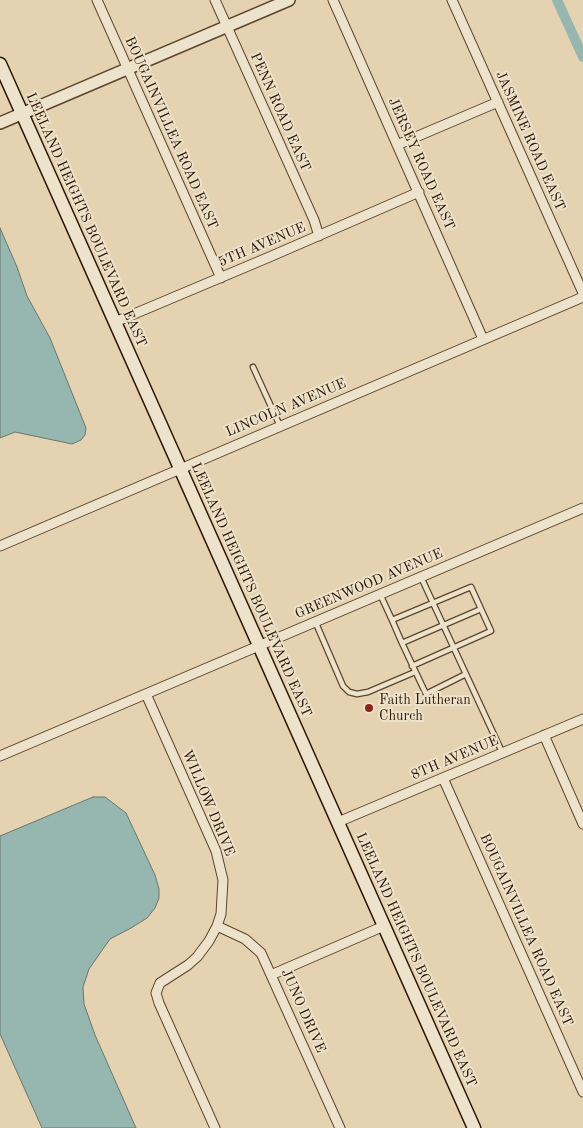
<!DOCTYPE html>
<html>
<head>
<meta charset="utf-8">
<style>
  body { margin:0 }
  canvas { display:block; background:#e4d2b1 }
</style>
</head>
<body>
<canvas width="583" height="1128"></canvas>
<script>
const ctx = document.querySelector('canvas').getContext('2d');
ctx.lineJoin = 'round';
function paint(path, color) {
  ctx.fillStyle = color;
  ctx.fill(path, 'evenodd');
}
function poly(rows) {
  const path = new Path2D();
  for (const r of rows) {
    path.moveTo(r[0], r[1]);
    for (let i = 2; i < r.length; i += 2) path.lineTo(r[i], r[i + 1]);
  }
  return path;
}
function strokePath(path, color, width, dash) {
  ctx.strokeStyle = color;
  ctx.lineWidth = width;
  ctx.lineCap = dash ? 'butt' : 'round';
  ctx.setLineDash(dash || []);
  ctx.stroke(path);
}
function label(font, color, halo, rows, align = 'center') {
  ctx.font = font + ' "Old Standard TT",serif';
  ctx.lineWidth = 4;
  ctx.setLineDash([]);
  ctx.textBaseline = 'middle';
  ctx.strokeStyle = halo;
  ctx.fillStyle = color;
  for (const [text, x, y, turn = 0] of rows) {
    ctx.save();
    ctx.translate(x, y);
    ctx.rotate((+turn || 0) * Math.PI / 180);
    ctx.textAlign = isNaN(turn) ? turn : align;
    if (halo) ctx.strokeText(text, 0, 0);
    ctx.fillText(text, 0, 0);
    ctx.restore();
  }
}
const water = poly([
  [0,228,17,267,27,296,50,338,86,428,85,435,81,440,72,444,15,432,0,438,0,228],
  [93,797,105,797,126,813,155,875,159,889,159,898,155,908,147,918,131,928,110,939,89,969,83,987,84,1004,95,1035,136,1128,42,1128,0,1034,0,836,93,797]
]);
paint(water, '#95b7b0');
strokePath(water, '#6b776a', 1);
strokePath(poly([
  [557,0,583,57]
]), '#95b7b0', 10);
const service = poly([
  [253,367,280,426],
  [421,577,502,752],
  [380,594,392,620],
  [315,621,343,686,349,692,357,694,368,692,415,672],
  [402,643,481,609],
  [412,666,491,631,471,587,392,620,402,643,426,694,466,674]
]);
const minor = poly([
  [97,0,221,278],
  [215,0,314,220,319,236],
  [333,0,483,339],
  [452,0,583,293],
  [397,145,498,102],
  [115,322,267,258,419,192],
  [0,546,583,297],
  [146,694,216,851,223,880,221,914,217,926,209,941,197,957,188,965,160,983,156,993,159,1003,215,1128],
  [544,735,583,824],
  [0,756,583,508],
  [443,778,583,1092],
  [338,822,583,719],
  [217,926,245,939,261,953,340,1128],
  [271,975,384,926]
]);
const tertiary = poly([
  [0,123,289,0]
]);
const secondary = poly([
  [0,64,474,1128]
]);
strokePath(service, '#5b452c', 7);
strokePath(minor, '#5b452c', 11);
strokePath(tertiary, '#5b452c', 14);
strokePath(secondary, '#2d1600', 15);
strokePath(service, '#ede2cc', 4.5);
strokePath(minor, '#ede2cc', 9);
strokePath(tertiary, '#ede2cc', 11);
strokePath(secondary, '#ede2cc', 12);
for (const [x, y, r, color] of [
  [369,708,5,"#8f2418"]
]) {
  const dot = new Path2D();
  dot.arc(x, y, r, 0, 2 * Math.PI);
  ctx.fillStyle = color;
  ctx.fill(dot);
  strokePath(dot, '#ede2cc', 2);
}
label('14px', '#2d1600', '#ede2cc', [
  ["PENN ROAD EAST",280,112,66],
  ["BOUGAINVILLEA ROAD EAST",171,133,66],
  ["JASMINE ROAD EAST",530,141,66],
  ["JERSEY ROAD EAST",421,164,66],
  ["LEELAND HEIGHTS BOULEVARD EAST",86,220,66],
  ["5TH AVENUE",262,245,-23],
  ["LINCOLN AVENUE",286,408,-23],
  ["GREENWOOD AVENUE",369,584,-23],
  ["LEELAND HEIGHTS BOULEVARD EAST",251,590,66],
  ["8TH AVENUE",455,758,-23],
  ["WILLOW DRIVE",208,803,67],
  ["BOUGAINVILLEA ROAD EAST",526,930,66],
  ["LEELAND HEIGHTS BOULEVARD EAST",416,960,66],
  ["JUNO DRIVE",303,1011,66]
]);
label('14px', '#2d1600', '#ede2cc', [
  ["Faith Lutheran",379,700],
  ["Church",379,716]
], 'left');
</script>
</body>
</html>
